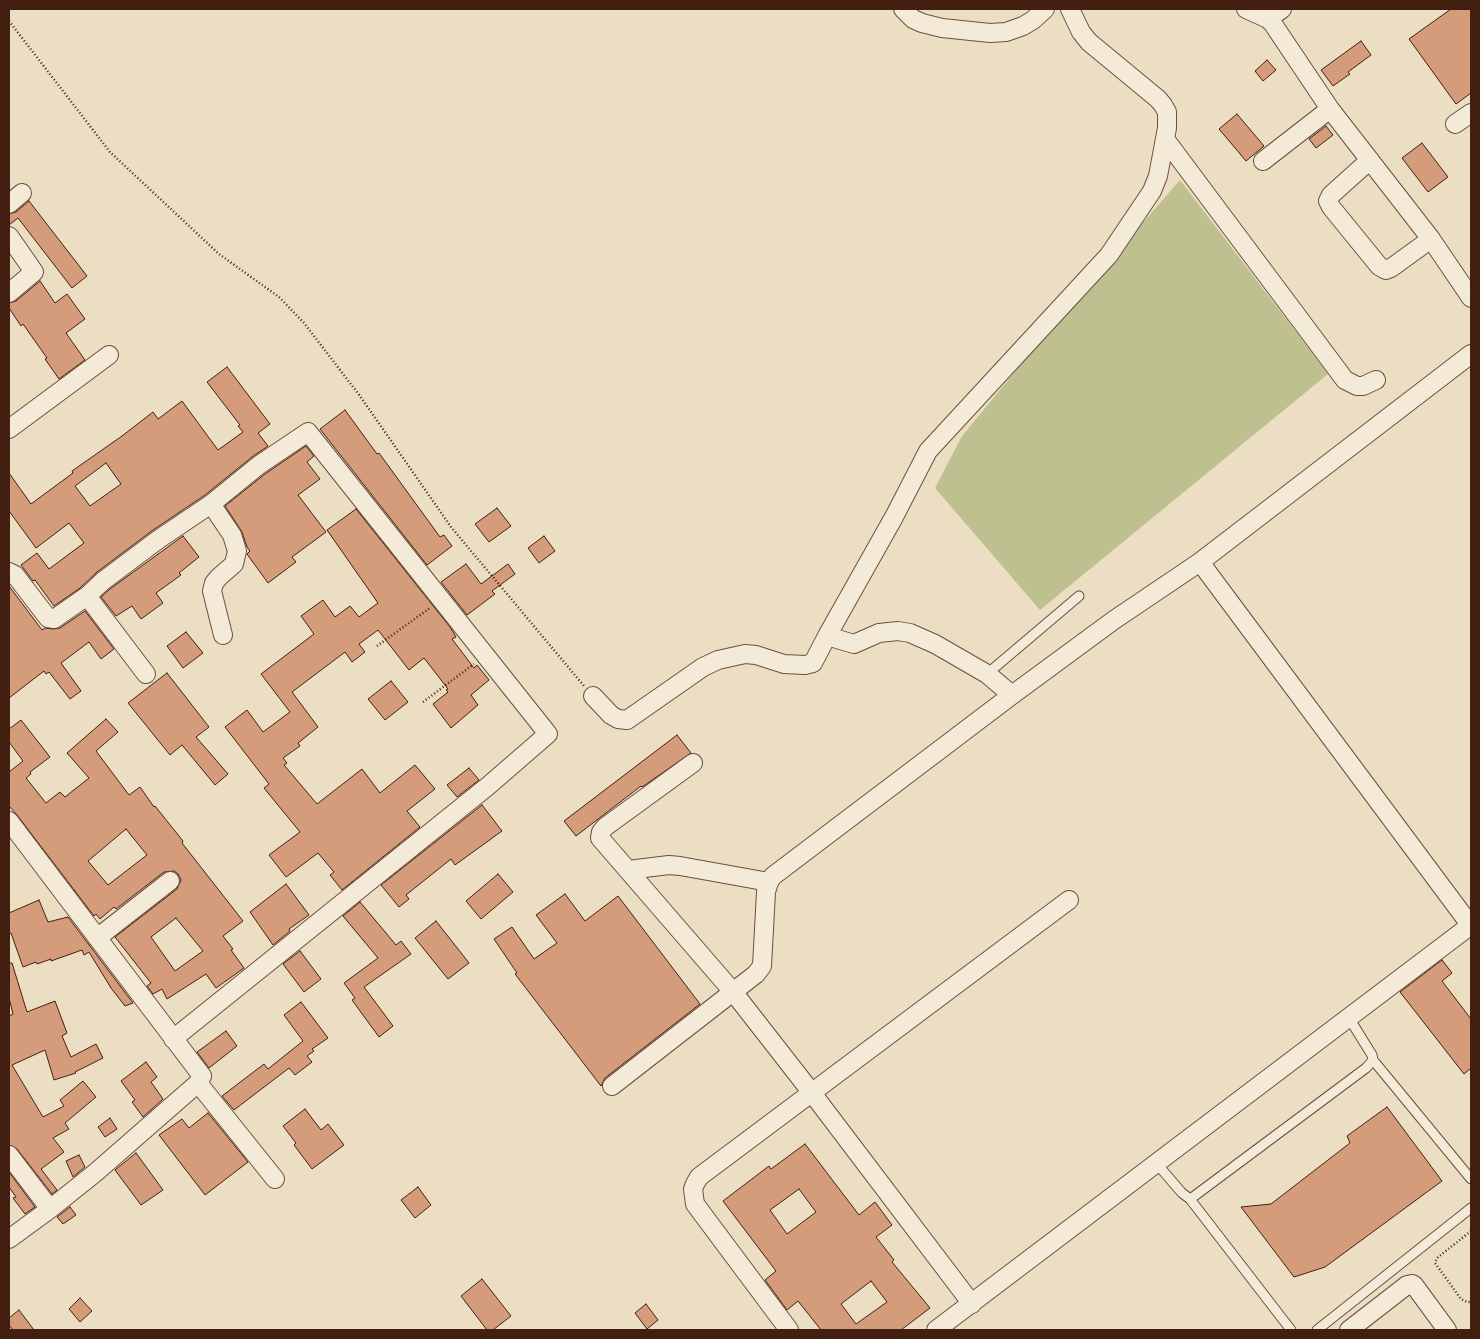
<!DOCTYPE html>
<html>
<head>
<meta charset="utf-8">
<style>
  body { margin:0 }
  #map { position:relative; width:1480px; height:1339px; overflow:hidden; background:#ecdec3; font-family:"IM FELL DW Pica",serif }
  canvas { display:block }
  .frame { position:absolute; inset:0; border:10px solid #431f12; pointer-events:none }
</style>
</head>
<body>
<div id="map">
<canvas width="1480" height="1339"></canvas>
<div class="frame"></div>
</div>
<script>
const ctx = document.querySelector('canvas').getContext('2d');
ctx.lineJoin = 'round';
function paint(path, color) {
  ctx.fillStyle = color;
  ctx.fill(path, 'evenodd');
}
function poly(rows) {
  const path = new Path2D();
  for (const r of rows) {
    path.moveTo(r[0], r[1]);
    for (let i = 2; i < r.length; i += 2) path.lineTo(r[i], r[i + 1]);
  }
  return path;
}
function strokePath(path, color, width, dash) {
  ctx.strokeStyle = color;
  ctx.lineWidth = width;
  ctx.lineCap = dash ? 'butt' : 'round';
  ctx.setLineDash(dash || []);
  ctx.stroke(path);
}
paint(poly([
  [1180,180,1328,374,1040,610,935,488,962,436,1045,335]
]), '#bec08f');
const building = poly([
  [1451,9,1471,9,1471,93,1456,104,1409,39,1451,9],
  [1361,41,1371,55,1348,72,1350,74,1333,86,1321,70,1361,41],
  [1267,60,1276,70,1263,81,1255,71,1267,60],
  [1237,114,1264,146,1246,161,1219,129,1237,114],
  [1326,126,1333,135,1316,148,1309,139,1326,126],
  [1422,143,1448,177,1428,192,1402,158,1422,143],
  [29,201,87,276,72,288,18,218,9,225,9,214,16,212,29,201],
  [40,281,55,303,67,294,85,319,66,333,85,360,59,379,45,359,47,358,23,324,21,326,9,308,9,303,16,301,40,281],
  [227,367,270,424,258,433,268,446,252,457,205,495,153,530,97,572,80,588,54,606,35,580,33,581,21,565,37,553,49,569,84,543,69,523,36,548,9,511,9,473,31,504,73,473,72,471,122,436,153,412,158,419,182,401,218,450,243,432,238,426,240,425,207,382,227,367],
  [106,463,121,484,90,506,75,486,106,463],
  [345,410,377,454,379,453,440,537,444,535,452,546,427,565,320,429,345,410],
  [306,446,314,456,307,462,320,479,298,495,326,532,292,557,296,562,268,583,247,554,250,551,247,547,242,532,225,506,265,474,306,446],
  [497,508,511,526,489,542,475,524,497,508],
  [356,509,450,627,456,637,452,639,474,668,477,665,489,680,471,695,478,705,451,728,433,704,448,692,446,690,448,689,424,658,409,670,378,630,359,644,365,652,352,662,345,652,292,692,318,727,298,743,300,746,283,758,287,763,284,765,317,804,362,769,380,793,415,765,435,789,407,811,420,827,342,890,330,875,334,872,318,853,286,877,269,855,300,832,264,788,269,784,225,727,247,710,263,732,290,712,261,674,314,634,301,616,323,600,335,617,350,606,359,617,378,603,327,530,356,509],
  [183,536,199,557,179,573,181,575,156,593,163,603,141,619,132,606,116,616,101,597,110,589,183,536],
  [544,536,555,551,539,563,528,548,544,536],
  [466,564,481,584,508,564,515,574,492,591,495,594,467,615,441,582,466,564],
  [9,586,42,630,45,628,53,629,60,628,85,611,114,649,101,659,89,642,61,663,81,691,70,699,49,672,46,674,44,671,9,698,9,586],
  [186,632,203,653,183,668,167,646,186,632],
  [167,673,209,727,196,737,228,774,215,785,182,745,170,755,128,703,167,673],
  [391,681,408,702,385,720,368,699,391,681],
  [106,719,118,732,96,751,129,795,140,787,154,807,155,806,183,841,182,843,243,921,223,936,233,949,231,950,244,968,216,988,206,974,167,999,162,989,153,994,147,986,151,983,115,937,177,889,181,880,178,874,174,871,164,872,116,909,114,907,100,919,96,914,94,916,17,815,9,806,9,772,23,761,9,742,9,729,21,720,50,757,30,772,31,774,26,778,46,803,60,792,65,797,89,778,67,753,106,719],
  [126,829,147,855,108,885,88,861,126,829],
  [176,918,203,951,175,971,151,937,176,918],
  [677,735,691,753,642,787,641,786,576,836,564,821,677,735],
  [469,768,479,780,457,797,447,785,469,768],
  [482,805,502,831,455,865,451,859,406,895,409,899,399,907,381,885,482,805],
  [498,874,513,892,481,919,466,901,498,874],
  [286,884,309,915,289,929,290,931,273,945,250,912,286,884],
  [565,894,585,921,618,896,700,1004,605,1078,601,1086,515,974,517,973,494,939,512,927,534,959,557,943,536,915,565,894],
  [39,900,48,922,68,917,133,1003,125,1006,111,988,89,952,84,955,82,950,51,961,51,959,37,964,36,962,23,967,11,933,9,934,9,913,39,900],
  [360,902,396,945,401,941,411,954,364,987,393,1026,379,1037,352,1000,355,998,344,983,378,958,343,916,360,902],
  [436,921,469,963,448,979,415,938,436,921],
  [300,951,321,979,304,992,283,964,300,951],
  [1442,960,1452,973,1442,981,1471,1019,1471,1068,1464,1074,1400,992,1442,960],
  [9,963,12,963,27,1012,55,1001,67,1033,62,1036,71,1057,96,1044,103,1058,75,1072,76,1073,54,1080,45,1050,12,1065,43,1117,64,1106,60,1100,83,1081,96,1097,65,1123,69,1129,53,1138,64,1152,41,1169,57,1190,52,1194,17,1149,9,1145,9,1016,13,1014,9,998,9,963],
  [301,1002,328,1038,312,1049,314,1051,307,1056,312,1062,295,1075,289,1068,234,1110,222,1096,264,1064,268,1069,303,1041,284,1015,301,1002],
  [226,1031,237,1046,209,1068,197,1052,226,1031],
  [146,1062,157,1077,151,1082,163,1099,143,1117,132,1102,135,1100,121,1081,146,1062],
  [1387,1107,1442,1181,1325,1267,1294,1277,1241,1207,1271,1204,1350,1143,1347,1136,1387,1107],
  [305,1109,321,1130,328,1124,344,1145,312,1169,294,1145,296,1143,283,1126,305,1109],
  [208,1113,248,1162,205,1195,159,1135,182,1119,189,1128,208,1113],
  [110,1118,117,1129,105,1137,98,1127,110,1118],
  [805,1144,859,1215,875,1202,892,1225,876,1237,894,1260,892,1262,930,1308,901,1330,821,1330,798,1301,787,1310,765,1280,776,1271,723,1201,769,1166,771,1169,805,1144],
  [799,1189,816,1212,787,1234,770,1210,799,1189],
  [871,1281,887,1302,856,1324,841,1304,871,1281],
  [136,1153,163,1190,141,1205,115,1170,136,1153],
  [79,1155,85,1167,73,1177,66,1161,79,1155],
  [9,1172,35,1207,25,1214,13,1198,16,1197,9,1187,9,1172],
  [418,1187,431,1205,415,1218,401,1200,418,1187],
  [70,1207,76,1215,63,1224,57,1217,70,1207],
  [482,1279,511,1316,493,1330,487,1330,461,1296,482,1279],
  [80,1298,92,1311,80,1322,69,1309,80,1298],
  [646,1304,658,1320,647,1329,635,1313,646,1304],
  [19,1310,34,1330,13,1330,9,1325,9,1318,19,1310]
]);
paint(building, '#d59c7b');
strokePath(building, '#431f12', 1);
const lane = poly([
  [987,674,1079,596],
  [1373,1060,1471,1179],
  [1157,1164,1182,1193,1190,1199,1193,1197,1366,1068,1373,1060,1372,1055,1349,1018],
  [1190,1199,1291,1330],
  [1317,1330,1471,1208]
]);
const street = poly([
  [903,9,913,19,922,23,942,28,990,33,1006,32,1023,26,1033,20,1045,9],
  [1246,9,1268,19,1273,24,1330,109,1431,239,1471,298],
  [1268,19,1282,9],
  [1455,124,1471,113],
  [1165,139,1345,380,1357,386,1363,386,1376,380],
  [1370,160,1331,195,1328,201,1331,207,1379,266,1384,269,1386,270,1391,268,1431,239],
  [1263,161,1330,109],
  [9,204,22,193],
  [9,236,34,272,9,293],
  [9,429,109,355],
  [211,504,232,535,237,551,234,564,219,577,214,583,212,591,223,635],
  [1200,562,1471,926],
  [9,572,15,575,48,618,54,619,87,596,103,581,159,539,211,504,259,465,308,432,548,734,488,786,173,1039],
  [87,596,146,674],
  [827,636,894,517,928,451,1109,255,1152,191,1158,176,1167,128,1167,112,1163,105,1158,99,1089,42,1081,32,1070,9],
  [593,696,611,715,618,719,627,720,703,667,718,660,745,654,756,655,784,664,805,665,813,663,827,636,854,644,879,633,898,631,910,633,935,644,987,674,1012,695],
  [693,763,605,827,601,832,600,838,734,993,812,1093,972,1304],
  [9,821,202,1076,198,1083,95,1173,50,1209,9,1239],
  [628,870,669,865,680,866,769,882],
  [97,938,170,881],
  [198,1083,275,1179],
  [612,1086,756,974,762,966,766,892,769,882,773,876,1012,695,1114,620,1200,562,1471,354],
  [9,1155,50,1209],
  [789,1330,695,1204,693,1189,695,1184,699,1177,1069,900],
  [936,1330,1471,925],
  [1349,1330,1407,1285,1412,1284,1414,1285,1447,1330]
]);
strokePath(lane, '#6d4f3e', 11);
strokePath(street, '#6d4f3e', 20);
strokePath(poly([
  [9,21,110,152,219,254,279,297,304,323,360,396,451,527,584,686],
  [377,646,430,608],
  [423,702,474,664],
  [1471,1231,1437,1258,1435,1263,1461,1299,1467,1302,1471,1302]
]), '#431f12', 2.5, [1, 2.5]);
strokePath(lane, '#f3ead8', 9);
strokePath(street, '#f3ead8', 18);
</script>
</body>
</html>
